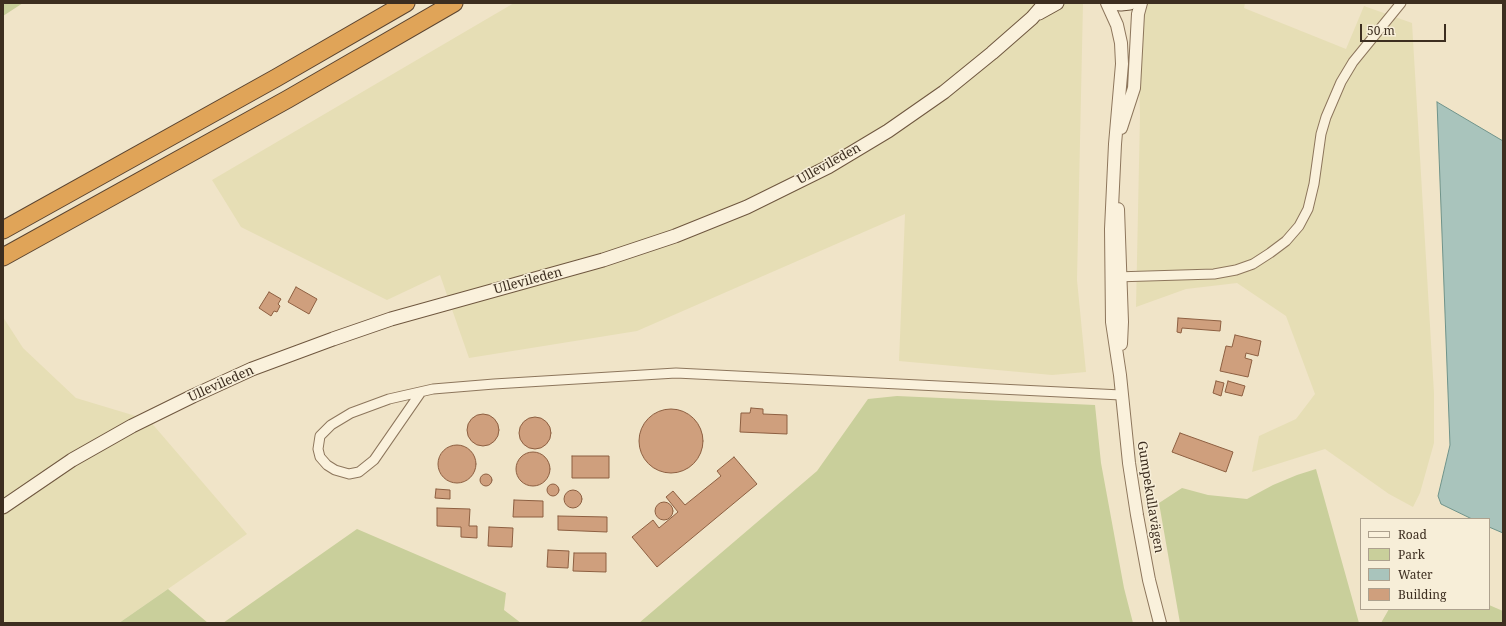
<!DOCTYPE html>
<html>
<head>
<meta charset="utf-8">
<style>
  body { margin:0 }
  #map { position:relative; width:1506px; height:626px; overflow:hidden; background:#f0e4c8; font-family:"Noto Serif",serif }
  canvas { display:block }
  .frame { position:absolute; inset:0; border:4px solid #3d2e20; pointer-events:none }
  .legend { position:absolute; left:1360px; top:518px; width:130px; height:92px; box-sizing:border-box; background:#f7eed8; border:1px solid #ada18e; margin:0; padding:5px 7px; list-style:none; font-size:12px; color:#3d2e20 }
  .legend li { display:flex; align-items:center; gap:8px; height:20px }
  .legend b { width:20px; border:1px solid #ada18e }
  .scale { position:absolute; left:1360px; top:24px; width:86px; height:18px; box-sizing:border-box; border:2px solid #3d2e20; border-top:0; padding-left:5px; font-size:12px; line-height:14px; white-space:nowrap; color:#3d2e20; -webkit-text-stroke:3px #f7eed8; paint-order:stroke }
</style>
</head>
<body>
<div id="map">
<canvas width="1506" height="626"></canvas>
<div class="frame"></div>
<ul class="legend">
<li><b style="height:5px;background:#faf1dc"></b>Road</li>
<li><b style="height:11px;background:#c9cf9b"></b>Park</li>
<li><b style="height:11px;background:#a9c4bc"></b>Water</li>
<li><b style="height:11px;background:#cf9f7d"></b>Building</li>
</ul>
<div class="scale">50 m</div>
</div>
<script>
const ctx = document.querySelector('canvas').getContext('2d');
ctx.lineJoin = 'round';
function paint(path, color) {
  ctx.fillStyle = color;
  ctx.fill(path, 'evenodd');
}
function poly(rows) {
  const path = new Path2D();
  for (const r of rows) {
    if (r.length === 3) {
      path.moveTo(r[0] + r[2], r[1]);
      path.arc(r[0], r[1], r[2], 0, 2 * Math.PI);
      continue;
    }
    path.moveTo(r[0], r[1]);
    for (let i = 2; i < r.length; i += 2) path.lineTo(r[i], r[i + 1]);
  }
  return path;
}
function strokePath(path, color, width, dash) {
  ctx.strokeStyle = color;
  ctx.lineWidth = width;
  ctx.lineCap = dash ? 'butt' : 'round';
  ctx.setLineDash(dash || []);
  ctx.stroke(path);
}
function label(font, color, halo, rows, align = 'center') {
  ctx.font = font + ' "Noto Serif",serif';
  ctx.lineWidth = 3;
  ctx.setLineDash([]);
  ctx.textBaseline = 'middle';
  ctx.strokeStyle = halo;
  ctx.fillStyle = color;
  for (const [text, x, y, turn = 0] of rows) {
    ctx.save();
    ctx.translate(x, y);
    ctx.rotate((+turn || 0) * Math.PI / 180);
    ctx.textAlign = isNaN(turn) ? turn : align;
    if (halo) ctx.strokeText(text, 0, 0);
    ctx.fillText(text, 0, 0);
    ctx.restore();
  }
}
paint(poly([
  [514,3,1083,3,1077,280,1086,372,1052,375,899,361,905,214,637,331,469,358,440,275,387,300,241,227,212,180],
  [1137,3,1245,3,1244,8,1346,49,1364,6,1412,23,1434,393,1434,443,1420,493,1413,507,1389,494,1325,449,1252,472,1259,436,1296,419,1315,394,1286,316,1237,283,1186,289,1136,307,1140,116],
  [3,317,23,348,76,398,149,420,247,534,119,623,3,623]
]), '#e6deb5');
paint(poly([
  [3,3,23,3,3,16],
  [897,396,1095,405,1101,463,1124,588,1133,623,639,623,817,471,868,399],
  [1316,469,1359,623,1180,623,1159,503,1182,488,1208,495,1247,499,1273,485,1297,475],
  [357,529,506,593,504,610,521,623,223,623],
  [168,589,208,623,119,623],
  [1489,605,1503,611,1503,623,1381,623,1389,609,1489,609]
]), '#c9cf9b');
const water = poly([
  [1437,102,1503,141,1503,533,1489,527,1489,519,1472,519,1441,504,1438,496,1450,445,1437,102]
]);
paint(water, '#a9c4bc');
strokePath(water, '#6f938a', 1);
const building = poly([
  [296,287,317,299,309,314,288,302,296,287],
  [269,292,281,299,278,304,280,306,277,312,274,311,271,316,259,308,269,292],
  [1178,318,1221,321,1220,331,1182,328,1181,333,1177,332,1178,318],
  [1235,335,1261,341,1258,356,1246,353,1245,358,1252,360,1248,377,1220,371,1226,346,1232,347,1235,335],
  [1216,381,1224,383,1221,396,1213,393,1216,381],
  [1228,381,1245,386,1242,396,1225,392,1228,381],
  [751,408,763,409,763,414,787,415,787,434,740,432,741,413,750,413,751,408],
  [671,441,32],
  [483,430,16],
  [535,433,16],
  [1180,433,1233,452,1226,472,1172,452,1180,433],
  [457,464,19],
  [533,469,17],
  [572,456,609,456,609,478,572,478,572,456],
  [734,457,757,484,657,567,632,537,653,520,659,528,678,512,666,497,673,491,685,505,721,476,717,471,734,457],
  [486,480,6],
  [553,490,6],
  [436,489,450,490,450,499,435,498,436,489],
  [573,499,9],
  [514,500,543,501,543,517,513,517,514,500],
  [664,511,9],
  [437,508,470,509,469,526,477,526,477,538,461,537,461,527,437,526,437,508],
  [558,516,607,517,607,532,558,530,558,516],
  [489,527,513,528,512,547,488,546,489,527],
  [548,550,569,551,568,568,547,567,548,550],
  [574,553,606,553,606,572,573,571,574,553]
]);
paint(building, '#cf9f7d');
strokePath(building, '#8d5f41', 1);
const minor = poly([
  [1115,277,1214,274,1236,270,1253,264,1270,253,1286,241,1299,226,1308,209,1314,184,1321,134,1326,117,1341,82,1353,62,1401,3],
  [421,392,374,460,359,472,349,474,335,470,327,465,320,457,318,449,320,436,331,425,351,413,389,399,433,389,494,384,676,373,1121,395]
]);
const tertiary = poly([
  [1107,3,1117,25,1121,43,1122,64,1115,144,1111,229,1112,322,1120,375,1129,463,1137,515,1149,580,1160,623],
  [1121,128,1134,88,1138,14,1141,3],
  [1118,209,1122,322,1121,344]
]);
const secondary = poly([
  [1109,3,1121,4,1130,3],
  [1039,13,1057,3],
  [3,507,72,460,132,426,193,396,252,369,333,339,391,319,603,260,675,236,747,207,828,167,888,131,944,92,992,53,1032,18,1045,3]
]);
const motorway = poly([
  [3,230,276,78,406,3],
  [3,257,288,99,454,3]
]);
strokePath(minor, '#8d765c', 11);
strokePath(tertiary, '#8d765c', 14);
strokePath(secondary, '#6f573f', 15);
strokePath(motorway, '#5b4430', 19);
strokePath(minor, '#faf1dc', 9);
strokePath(tertiary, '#faf1dc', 12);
strokePath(secondary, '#faf1dc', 13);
strokePath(motorway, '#e0a458', 17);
label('13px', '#3d2e20', '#f7eed8', [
  ["Ullevileden",829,164,-29],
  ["Ullevileden",528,281,-15],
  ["Ullevileden",221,384,-24],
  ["Gumpekullavägen",1150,497,81]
]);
</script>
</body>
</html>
